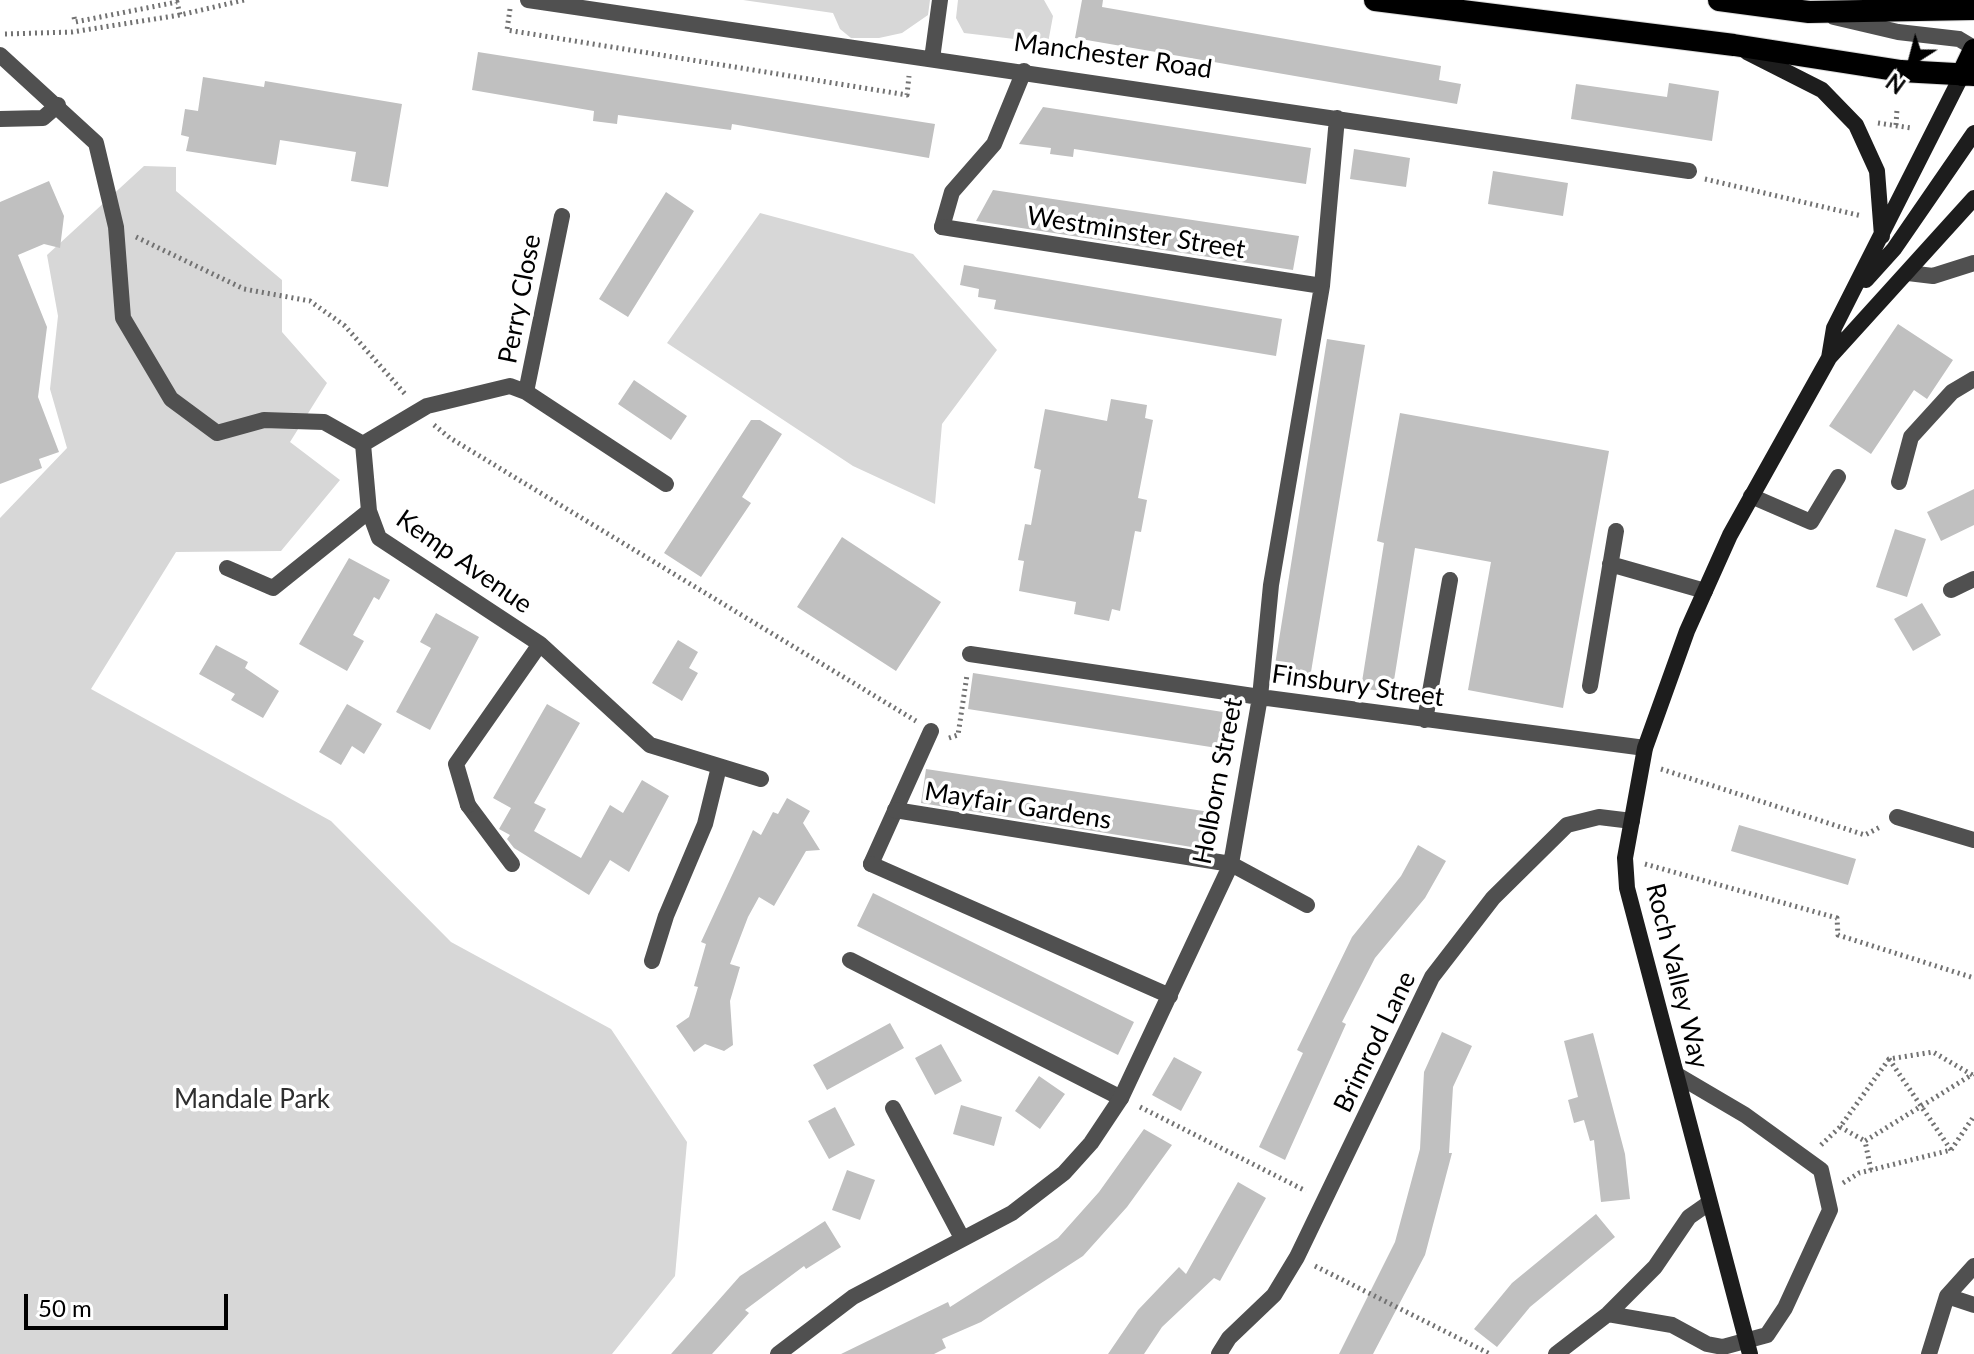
<!DOCTYPE html>
<html>
<head>
<meta charset="utf-8">
<style>
  body { margin:0 }
  #map { position:relative; width:1974px; height:1354px; overflow:hidden; background:#fff; font-family:Lato,sans-serif }
  canvas { display:block }
  .north { position:absolute; left:1870px; top:24px; width:80px; height:80px; -webkit-text-stroke:6px #fff; paint-order:stroke; rotate:216deg; font-size:22px; font-weight:700; line-height:32px; text-align:center; color:#000 }
  .north::after { content:''; display:block; margin:auto; width:28px; height:36px; background:#000; clip-path:polygon(50% 0,100% 100%,50% 72%,0 100%) }
  .scale { position:absolute; left:24px; top:1294px; width:204px; height:36px; box-sizing:border-box; border:4px solid #000; border-top:0; padding-left:10px; font-size:24px; line-height:28px; white-space:nowrap; color:#000; -webkit-text-stroke:6px #fff; paint-order:stroke }
</style>
</head>
<body>
<div id="map">
<canvas width="1974" height="1354"></canvas>
<div class="north">N</div>
<div class="scale">50 m</div>
</div>
<script>
const ctx = document.querySelector('canvas').getContext('2d');
ctx.lineJoin = 'round';
function paint(path, color) {
  ctx.fillStyle = color;
  ctx.fill(path, 'evenodd');
}
function poly(rows) {
  const path = new Path2D();
  for (const r of rows) {
    path.moveTo(r[0], r[1]);
    for (let i = 2; i < r.length; i += 2) path.lineTo(r[i], r[i + 1]);
  }
  return path;
}
function strokePath(path, color, width, dash) {
  ctx.strokeStyle = color;
  ctx.lineWidth = width;
  ctx.lineCap = dash ? 'butt' : 'round';
  ctx.setLineDash(dash || []);
  ctx.stroke(path);
}
function label(font, color, halo, rows, align = 'center') {
  ctx.font = font + ' Lato,sans-serif';
  ctx.lineWidth = 7;
  ctx.setLineDash([]);
  ctx.textBaseline = 'middle';
  ctx.strokeStyle = halo;
  ctx.fillStyle = color;
  for (const [text, x, y, turn = 0] of rows) {
    ctx.save();
    ctx.translate(x, y);
    ctx.rotate((+turn || 0) * Math.PI / 180);
    ctx.textAlign = isNaN(turn) ? turn : align;
    if (halo) ctx.strokeText(text, 0, 0);
    ctx.fillText(text, 0, 0);
    ctx.restore();
  }
}
paint(poly([
  [743,0,930,0,928,15,902,33,879,38,851,38,840,29,833,13],
  [958,0,1044,0,1053,16,1048,43,964,33,956,18],
  [144,166,176,167,176,191,282,280,282,332,327,383,290,442,340,480,281,551,176,552,91,689,331,821,451,942,611,1029,687,1142,675,1276,612,1354,0,1354,0,518,67,448,50,389,58,316,47,255],
  [760,213,913,254,997,350,942,424,935,504,853,466,667,343]
]), '#d7d7d7');
paint(poly([
  [1082,0,1103,0,1102,7,1441,66,1439,80,1461,84,1457,104,1075,38],
  [478,52,935,124,929,158,732,124,731,130,618,115,617,124,593,121,594,111,472,90],
  [203,77,264,87,265,81,402,104,388,187,351,181,356,152,280,140,276,165,186,151,189,137,181,135,185,109,198,111],
  [1669,83,1719,91,1712,141,1571,119,1576,84,1667,97],
  [1043,107,1311,148,1306,184,1074,149,1073,157,1050,154,1051,148,1019,144],
  [1354,149,1410,158,1406,187,1350,179],
  [1493,171,1568,183,1563,216,1488,204],
  [49,181,64,216,60,248,44,244,18,255,47,327,38,397,59,452,39,459,42,468,0,484,0,202],
  [993,190,1299,236,1293,270,976,221],
  [666,192,694,211,628,317,599,299],
  [964,265,1282,319,1276,356,994,309,996,300,978,297,979,289,960,285],
  [1898,324,1953,360,1927,399,1914,390,1871,454,1829,426],
  [1327,339,1365,345,1310,678,1274,671],
  [634,380,687,416,671,440,618,404],
  [1111,399,1147,405,1145,418,1153,420,1138,498,1147,500,1141,532,1135,531,1120,611,1112,609,1109,621,1074,614,1076,602,1019,591,1024,561,1018,560,1025,524,1031,525,1041,470,1034,468,1045,409,1107,421],
  [1400,413,1609,451,1563,708,1468,690,1491,562,1415,548,1392,693,1361,688,1384,543,1377,541],
  [751,420,760,420,782,434,742,497,751,503,701,577,664,553],
  [1974,489,1974,525,1941,541,1927,512],
  [1895,529,1926,539,1907,597,1876,587],
  [842,537,941,602,896,671,797,607],
  [349,558,390,580,379,600,374,597,353,635,364,641,347,671,299,644],
  [1922,603,1941,635,1913,651,1894,619],
  [436,613,479,637,430,730,396,712,431,648,420,642],
  [678,640,698,652,689,668,698,673,682,701,652,683],
  [216,645,248,662,245,668,279,691,263,718,231,700,235,694,199,674],
  [973,673,1223,712,1217,748,968,709],
  [347,704,382,724,364,754,352,746,341,765,319,752],
  [547,704,580,723,534,803,546,809,534,831,581,858,610,805,623,813,642,780,669,796,629,872,610,860,589,895,514,848,507,839,510,835,499,829,511,808,493,798],
  [926,769,1210,812,1204,849,921,803],
  [787,798,810,811,803,823,820,850,806,851,774,906,759,897,748,917,730,964,740,967,730,1001,733,1045,724,1051,705,1044,694,1052,676,1026,689,1017,698,987,694,986,706,944,701,942,753,830,761,835,773,812,778,814],
  [1739,825,1856,859,1848,885,1731,851],
  [1418,845,1446,861,1425,898,1375,958,1342,1022,1346,1024,1285,1160,1259,1147,1303,1053,1297,1050,1352,937,1401,876],
  [873,893,1134,1022,1118,1055,857,926],
  [890,1023,904,1048,827,1090,813,1065],
  [1442,1032,1472,1046,1453,1087,1449,1153,1452,1153,1425,1255,1373,1354,1339,1354,1395,1242,1420,1149,1424,1072],
  [1593,1033,1625,1154,1630,1199,1601,1202,1594,1140,1590,1141,1584,1120,1574,1123,1568,1100,1578,1097,1564,1041],
  [941,1044,962,1081,935,1095,915,1058],
  [1174,1057,1202,1072,1181,1111,1152,1095],
  [1039,1076,1065,1094,1040,1129,1015,1111],
  [961,1105,1002,1117,994,1146,953,1134],
  [835,1107,855,1145,829,1159,808,1121],
  [1144,1129,1172,1145,1127,1207,1083,1256,981,1322,942,1339,946,1348,934,1354,841,1354,948,1302,950,1307,1058,1238,1099,1192],
  [847,1170,875,1180,860,1220,832,1210],
  [1238,1182,1266,1198,1220,1281,1214,1278,1162,1327,1144,1354,1108,1354,1138,1310,1179,1267,1186,1274],
  [1596,1214,1615,1237,1530,1307,1497,1347,1474,1329,1512,1283],
  [825,1221,841,1247,806,1269,804,1266,745,1310,749,1313,712,1354,671,1354,740,1276]
]), '#c0c0c0');
const trunk = poly([
  [1375,0,1734,45,1901,71,1974,75],
  [1719,0,1809,12,1974,9],
  [1962,75,1974,50]
]);
strokePath(trunk, '#dbdbdb', 24);
strokePath(poly([
  [510,9,507,30,907,95,909,76],
  [74,17,75,22,177,2,180,15],
  [5,34,72,32,180,15,244,0],
  [1878,123,1911,128],
  [1896,125,1897,109],
  [1705,179,1862,216],
  [136,237,244,289,310,301,345,326,405,394],
  [434,425,450,438,916,721],
  [949,738,958,735,967,675],
  [1661,769,1865,835,1882,826],
  [1645,864,1837,918,1838,935,1974,978],
  [1889,1059,1951,1150],
  [1140,1107,1306,1191],
  [1840,1127,1865,1141],
  [1821,1145,1840,1127,1889,1059,1933,1052,1974,1076],
  [1871,1170,1865,1141,1973,1074],
  [1843,1183,1859,1173,1951,1150,1974,1116],
  [1315,1266,1490,1354]
]), '#727272', 5, [2, 4]);
strokePath(poly([
  [0,119,43,118,58,105],
  [942,227,952,192,994,144,1024,71],
  [1899,482,1911,437,1952,392,1974,379],
  [1751,496,1811,522,1838,477],
  [1610,564,1705,591],
  [1590,686,1616,531],
  [468,805,512,864],
  [871,864,931,731],
  [850,960,1121,1098],
  [1947,1296,1974,1305],
  [1929,1354,1947,1296,1974,1266]
]), '#505050', 16);
strokePath(poly([
  [528,0,1689,171],
  [1834,17,1898,32,1959,39,1974,48],
  [0,55,96,143,116,227,123,318,171,399,217,433,264,420,324,422,363,444,369,511,379,538,540,644,650,745,761,779],
  [932,59,940,0],
  [942,227,1322,286],
  [1908,273,1933,276,1974,263],
  [526,392,562,216],
  [363,444,427,406,510,386,526,392,666,484],
  [227,568,273,588,369,511],
  [1951,590,1974,579],
  [970,654,1260,697,1645,748],
  [1425,720,1450,580],
  [468,805,456,764,540,644],
  [895,810,1231,864,1307,905],
  [1897,817,1974,840],
  [871,864,1170,996],
  [652,961,666,916,705,824,719,767],
  [893,1108,962,1238],
  [1608,1314,1672,1325,1707,1344,1723,1347,1767,1335,1785,1308,1830,1210,1821,1170,1745,1115,1677,1075],
  [778,1354,853,1297,1012,1213,1064,1173,1091,1143,1121,1098,1231,864,1260,697,1271,585,1322,286,1337,118],
  [1219,1354,1229,1338,1274,1295,1297,1257,1432,977,1493,898,1567,825,1599,817,1632,821],
  [1556,1354,1608,1314,1655,1267,1689,1217,1709,1203]
]), '#505050', 16);
strokePath(poly([
  [1747,52,1822,90,1856,125,1877,171,1882,236],
  [1866,280,1894,249,1974,133],
  [1829,358,1834,328,1962,75],
  [1750,1354,1627,888,1625,858,1645,748,1687,631,1730,535,1829,358,1974,198]
]), '#1d1d1d', 16);
strokePath(trunk, '#000', 22);
label('26px', '#000', '#fff', [
  ["Manchester Road",1113,56,8],
  ["Westminster Street",1136,233,9],
  ["Perry Close",520,299,-79],
  ["Kemp Avenue",464,562,35],
  ["Finsbury Street",1358,686,8],
  ["Holborn Street",1218,781,-79],
  ["Mayfair Gardens",1018,806,9],
  ["Roch Valley Way",1677,976,76],
  ["Brimrod Lane",1375,1042,-64]
]);
label('26px', '#2e2e2e', '#fff', [
  ["Mandale Park",252,1100]
]);
</script>
</body>
</html>
